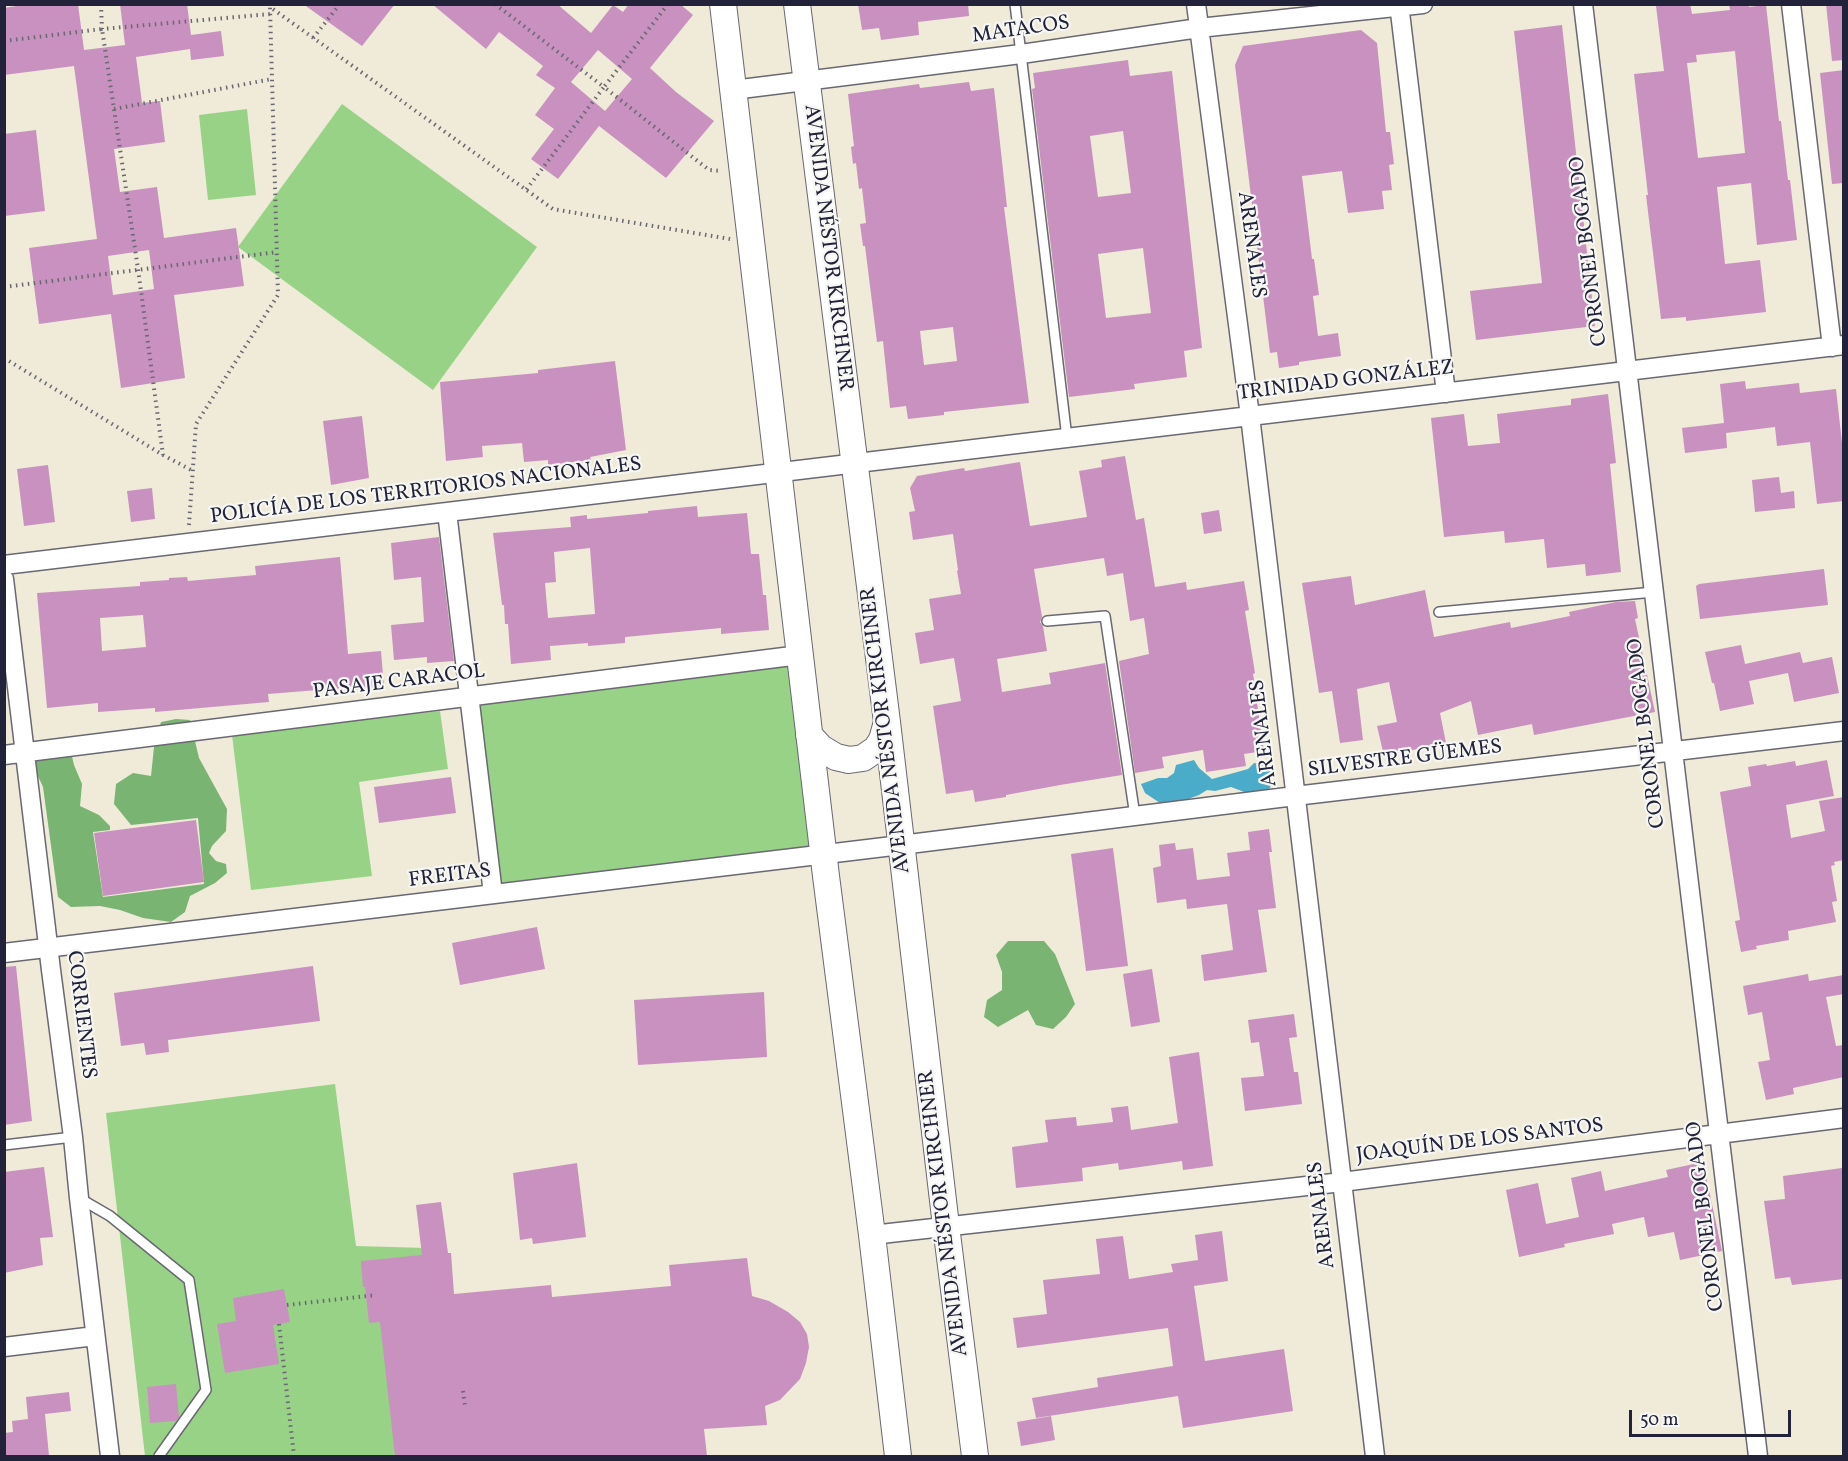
<!DOCTYPE html>
<html>
<head>
<meta charset="utf-8">
<style>
  body { margin:0 }
  #map { position:relative; width:1848px; height:1461px; overflow:hidden; background:#efebd8; font-family:Vollkorn,serif }
  canvas { display:block }
  .frame { position:absolute; inset:0; border:6px solid #22223b; pointer-events:none }
  .scale { position:absolute; left:1629px; top:1410px; width:162px; height:27px; box-sizing:border-box; border:3px solid #22223b; border-top:0; padding-left:8px; font-size:18px; line-height:21px; white-space:nowrap; color:#22223b; -webkit-text-stroke:4px #f6f6f2; paint-order:stroke }
</style>
</head>
<body>
<div id="map">
<canvas width="1848" height="1461"></canvas>
<div class="frame"></div>
<div class="scale">50 m</div>
</div>
<script>
const ctx = document.querySelector('canvas').getContext('2d');
ctx.lineJoin = 'round';
function paint(path, color) {
  ctx.fillStyle = color;
  ctx.fill(path, 'evenodd');
}
function poly(rows) {
  const path = new Path2D();
  for (const r of rows) {
    path.moveTo(r[0], r[1]);
    for (let i = 2; i < r.length; i += 2) path.lineTo(r[i], r[i + 1]);
  }
  return path;
}
function strokePath(path, color, width, dash) {
  ctx.strokeStyle = color;
  ctx.lineWidth = width;
  ctx.lineCap = dash ? 'butt' : 'round';
  ctx.setLineDash(dash || []);
  ctx.stroke(path);
}
function label(font, color, halo, rows, align = 'center') {
  ctx.font = font + ' Vollkorn,serif';
  ctx.lineWidth = 4.5;
  ctx.setLineDash([]);
  ctx.textBaseline = 'middle';
  ctx.strokeStyle = halo;
  ctx.fillStyle = color;
  for (const [text, x, y, turn = 0] of rows) {
    ctx.save();
    ctx.translate(x, y);
    ctx.rotate((+turn || 0) * Math.PI / 180);
    ctx.textAlign = isNaN(turn) ? turn : align;
    if (halo) ctx.strokeText(text, 0, 0);
    ctx.fillText(text, 0, 0);
    ctx.restore();
  }
}
paint(poly([
  [342,104,537,247,433,390,238,247],
  [247,109,256,195,208,200,199,115],
  [795,661,817,848,499,886,477,701],
  [440,711,448,769,359,782,372,876,251,890,232,735],
  [335,1084,356,1246,426,1248,453,1456,145,1456,106,1113]
]), '#98d286');
paint(poly([
  [176,719,190,720,199,758,227,809,226,831,212,846,209,853,216,861,226,864,227,873,215,883,190,896,185,912,171,922,143,918,120,910,100,906,71,907,58,897,43,787,31,761,38,742,71,752,74,765,82,784,80,806,99,815,110,826,110,830,93,832,103,897,204,884,198,818,131,825,114,804,116,784,133,773,151,776,154,747,161,722],
  [1008,941,1044,941,1055,954,1075,1004,1066,1017,1053,1029,1036,1025,1028,1010,998,1027,984,1017,987,1000,1002,990,1002,972,996,955]
]), '#7ab473');
paint(poly([
  [1194,760,1199,768,1212,779,1248,769,1254,763,1264,765,1270,771,1272,780,1270,788,1264,794,1247,793,1231,787,1215,791,1207,790,1199,795,1166,807,1145,793,1141,784,1158,778,1167,778,1174,773,1176,765]
]), '#4bacca');
paint(poly([
  [29,4,78,4,84,50,125,45,120,4,187,4,191,35,221,31,224,56,191,60,190,49,136,57,142,103,160,101,165,142,114,149,120,192,157,187,164,238,236,228,244,286,174,295,185,378,121,388,111,314,39,324,29,248,97,239,74,66,4,75,4,8],
  [149,250,154,289,113,295,108,256],
  [303,4,395,4,362,46],
  [432,4,557,4,591,33,613,5,623,12,629,4,680,4,693,15,650,68,676,92,714,121,666,178,599,126,558,179,531,159,554,129,535,115,555,88,536,75,543,66,499,32,486,49],
  [598,50,632,79,605,111,571,82],
  [858,4,968,4,969,16,918,22,919,35,881,40,879,28,862,30],
  [1672,4,1690,4,1692,14,1730,10,1729,4,1749,4,1749,7,1766,5,1779,121,1781,121,1788,180,1790,180,1797,240,1757,245,1751,183,1717,187,1725,264,1760,260,1766,312,1686,321,1686,317,1661,319,1646,195,1648,195,1634,74,1664,71,1656,6],
  [1735,51,1745,153,1698,158,1687,63,1697,62,1696,55],
  [1826,4,1844,4,1844,60,1832,61],
  [1562,25,1595,326,1476,340,1470,291,1542,283,1514,31],
  [1361,30,1377,43,1386,132,1390,132,1394,164,1389,165,1392,190,1382,191,1384,209,1348,213,1342,171,1302,176,1312,259,1314,259,1319,295,1313,296,1318,336,1338,333,1341,356,1299,362,1299,365,1279,368,1277,352,1270,353,1235,65,1243,46],
  [1128,60,1130,76,1172,71,1202,348,1184,351,1187,377,1134,384,1135,389,1069,397,1032,89,1035,88,1033,73],
  [1123,131,1131,193,1098,197,1090,136],
  [1143,248,1151,313,1106,318,1098,254],
  [1844,70,1844,183,1832,184,1820,73],
  [969,82,971,91,994,88,1007,207,1004,207,1029,403,944,412,944,415,908,419,906,406,890,408,883,341,877,342,865,246,863,246,860,224,866,223,862,188,859,189,856,163,853,164,851,147,854,146,848,94,919,84,920,88],
  [953,327,957,361,924,365,920,331],
  [36,130,45,211,4,216,4,134],
  [615,361,626,450,590,457,591,460,548,465,548,460,524,462,522,443,482,446,483,457,446,461,440,382,538,373,538,370],
  [1745,381,1746,389,1799,383,1800,393,1836,389,1844,461,1844,501,1817,504,1810,442,1777,446,1775,427,1726,433,1727,448,1685,453,1682,428,1724,423,1720,384],
  [1608,394,1616,463,1610,464,1621,572,1586,576,1585,564,1547,568,1544,539,1505,543,1504,531,1444,537,1431,418,1464,414,1468,446,1500,443,1497,414,1571,405,1571,399],
  [362,416,369,478,331,485,323,421],
  [1125,456,1136,520,1144,518,1155,587,1186,582,1187,590,1244,581,1249,610,1245,611,1255,673,1253,674,1258,703,1257,703,1264,751,1244,754,1246,766,1206,772,1203,750,1162,757,1164,768,1135,773,1119,661,1149,654,1144,618,1130,621,1123,573,1107,576,1104,558,1034,569,1042,617,1040,622,1043,626,1047,651,997,659,1002,692,1051,684,1049,673,1105,663,1122,775,1060,785,1006,795,1006,797,975,802,973,790,946,794,933,706,961,701,954,658,920,664,915,633,934,630,929,599,961,594,957,571,958,570,953,534,913,540,909,512,915,511,910,488,917,476,964,468,965,471,1020,462,1030,526,1087,517,1079,471,1102,467,1101,460],
  [48,465,55,522,24,526,17,469],
  [1779,477,1781,493,1794,491,1795,508,1755,512,1752,480],
  [152,488,155,519,131,522,127,491],
  [697,506,698,517,747,513,751,554,759,554,763,595,766,595,769,630,721,634,721,628,625,637,625,643,588,646,588,643,550,646,551,660,511,664,508,624,505,624,504,605,502,605,493,533,571,527,570,517,587,515,587,519,648,513,648,511],
  [590,548,595,614,548,618,545,583,556,582,554,552],
  [1219,510,1222,531,1204,534,1201,513],
  [439,537,454,661,427,663,427,657,394,660,391,625,424,622,421,577,394,580,391,543],
  [340,557,348,654,381,651,384,687,330,692,330,689,268,694,269,702,155,712,155,708,98,712,98,703,47,708,37,593,140,586,140,582,169,580,169,578,187,577,188,581,256,575,255,566],
  [143,615,146,647,102,651,100,618],
  [1824,569,1828,605,1700,619,1696,586,1699,584],
  [1351,576,1355,605,1425,590,1434,637,1510,622,1511,628,1570,616,1569,612,1616,602,1635,601,1638,618,1635,619,1655,712,1534,735,1532,724,1478,735,1471,701,1440,713,1446,743,1384,756,1377,726,1397,722,1389,682,1357,689,1363,740,1340,743,1332,691,1319,693,1302,583],
  [1741,645,1745,664,1800,652,1803,663,1832,657,1839,693,1794,702,1788,673,1749,681,1754,704,1720,711,1714,683,1712,683,1705,652],
  [1827,760,1834,796,1786,805,1791,838,1825,831,1819,801,1844,797,1844,860,1834,862,1835,865,1831,866,1837,901,1832,902,1836,922,1788,931,1789,940,1756,946,1757,949,1741,952,1735,921,1740,920,1720,792,1751,786,1748,767,1766,764,1767,766,1795,761,1796,766],
  [451,777,456,813,379,823,374,787],
  [196,820,204,882,103,896,94,833],
  [1269,829,1272,852,1269,852,1276,908,1258,910,1267,972,1204,981,1201,955,1233,950,1227,904,1187,909,1186,899,1157,903,1153,868,1161,866,1159,845,1175,843,1176,850,1193,848,1197,880,1230,876,1227,853,1250,850,1248,832],
  [1113,848,1128,966,1086,971,1071,854],
  [537,927,545,969,460,985,452,943],
  [16,966,32,1121,4,1125,4,967],
  [313,966,320,1021,168,1040,169,1052,146,1055,144,1043,121,1046,114,993],
  [1152,969,1160,1022,1131,1027,1123,974],
  [1808,974,1809,981,1844,975,1844,994,1826,997,1836,1046,1844,1045,1844,1077,1793,1088,1794,1094,1766,1100,1758,1062,1770,1060,1762,1012,1748,1015,1743,986],
  [764,992,767,1057,638,1065,634,1000],
  [1294,1014,1297,1037,1289,1038,1294,1072,1298,1072,1302,1104,1245,1111,1241,1078,1264,1076,1259,1042,1251,1043,1248,1020],
  [1199,1052,1213,1166,1183,1170,1182,1161,1119,1170,1118,1163,1082,1168,1083,1181,1016,1188,1012,1147,1048,1142,1045,1120,1076,1117,1077,1126,1113,1122,1111,1108,1128,1106,1131,1130,1178,1123,1169,1057],
  [1703,1162,1722,1251,1680,1260,1674,1232,1648,1237,1644,1217,1612,1224,1614,1234,1564,1244,1565,1247,1519,1257,1506,1190,1538,1183,1546,1224,1579,1217,1571,1178,1601,1171,1605,1191,1668,1177,1666,1170],
  [577,1163,586,1237,533,1244,532,1238,520,1240,513,1173],
  [44,1167,53,1237,40,1238,43,1265,4,1273,4,1172],
  [1842,1168,1844,1181,1844,1279,1792,1285,1790,1277,1775,1279,1764,1201,1785,1199,1783,1176],
  [441,1202,448,1253,451,1253,454,1294,551,1285,552,1297,671,1286,669,1265,747,1258,752,1296,769,1301,788,1312,800,1322,807,1334,809,1347,806,1363,800,1379,780,1400,765,1406,767,1425,704,1429,707,1456,395,1456,380,1322,369,1323,365,1287,363,1287,361,1261,422,1255,416,1205],
  [1222,1231,1228,1281,1194,1286,1205,1361,1284,1349,1293,1411,1183,1428,1178,1396,1036,1418,1032,1398,1098,1387,1097,1378,1173,1366,1168,1328,1017,1348,1013,1318,1047,1314,1043,1280,1100,1274,1096,1239,1123,1236,1129,1279,1173,1272,1171,1264,1198,1260,1195,1235],
  [284,1289,290,1322,273,1325,279,1364,225,1373,217,1324,236,1321,233,1298],
  [176,1384,179,1417,176,1421,150,1423,147,1387],
  [69,1392,71,1411,45,1414,49,1456,4,1456,4,1433,13,1432,12,1421,28,1419,26,1397],
  [1051,1416,1055,1440,1021,1446,1017,1422]
]), '#c891bf');
const service = poly([
  [1015,4,1067,438],
  [1439,612,1654,592],
  [1047,621,1105,616,1135,816],
  [4,1145,73,1137],
  [79,1198,110,1216,189,1280,206,1390,159,1456]
]);
const minor = poly([
  [1196,4,1250,416,1375,1456],
  [1399,4,1446,393],
  [1583,4,1758,1456],
  [1791,4,1832,347],
  [733,90,1021,54,1199,28,1423,4],
  [447,512,493,894],
  [4,565,1844,345],
  [4,579,51,970,73,1137,79,1198,110,1456],
  [4,755,800,655],
  [4,953,901,845,1295,796,1844,731],
  [872,1235,1342,1182,1844,1118],
  [4,1347,95,1336]
]);
const secondary = poly([
  [723,4,826,876,872,1235,898,1456],
  [797,4,887,722,946,1226,975,1456],
  [809,735,821,748,836,757,849,760,863,758,876,749,882,740,887,722]
]);
strokePath(service, '#6a6872', 12);
strokePath(minor, '#6a6872', 21);
strokePath(secondary, '#6a6872', 28);
strokePath(poly([
  [101,4,102,29,270,14],
  [495,4,604,87,526,190],
  [668,4,604,87,709,170,721,171],
  [313,38,340,4],
  [4,41,102,29,138,269,163,455],
  [114,109,272,79],
  [4,287,277,252],
  [4,358,163,455,193,471],
  [189,525,196,424,278,295,270,7,553,209,730,239],
  [287,1305,376,1295],
  [279,1324,294,1456],
  [463,1391,465,1406]
]), '#6a6872', 4, [1.5, 4.5]);
strokePath(service, '#fff', 9);
strokePath(minor, '#fff', 18);
strokePath(secondary, '#fff', 26);
label('21px', '#22223b', '#f6f6f2', [
  ["MATACOS",1021,31,-8],
  ["ARENALES",1250,245,82],
  ["AVENIDA NÉSTOR KIRCHNER",827,248,83],
  ["CORONEL BOGADO",1590,251,-97],
  ["TRINIDAD GONZÁLEZ",1346,382,-7],
  ["POLICÍA DE LOS TERRITORIOS NACIONALES",426,492,-7],
  ["PASAJE CARACOL",399,683,-7],
  ["AVENIDA NÉSTOR KIRCHNER",887,730,-97],
  ["ARENALES",1265,733,-97],
  ["CORONEL BOGADO",1648,733,-97],
  ["SILVESTRE GÜEMES",1405,760,-7],
  ["FREITAS",450,877,-7],
  ["CORRIENTES",80,1015,83],
  ["JOAQUÍN DE LOS SANTOS",1480,1142,-7],
  ["AVENIDA NÉSTOR KIRCHNER",945,1213,-97],
  ["ARENALES",1323,1215,-97],
  ["CORONEL BOGADO",1707,1216,-97]
]);
</script>
</body>
</html>
